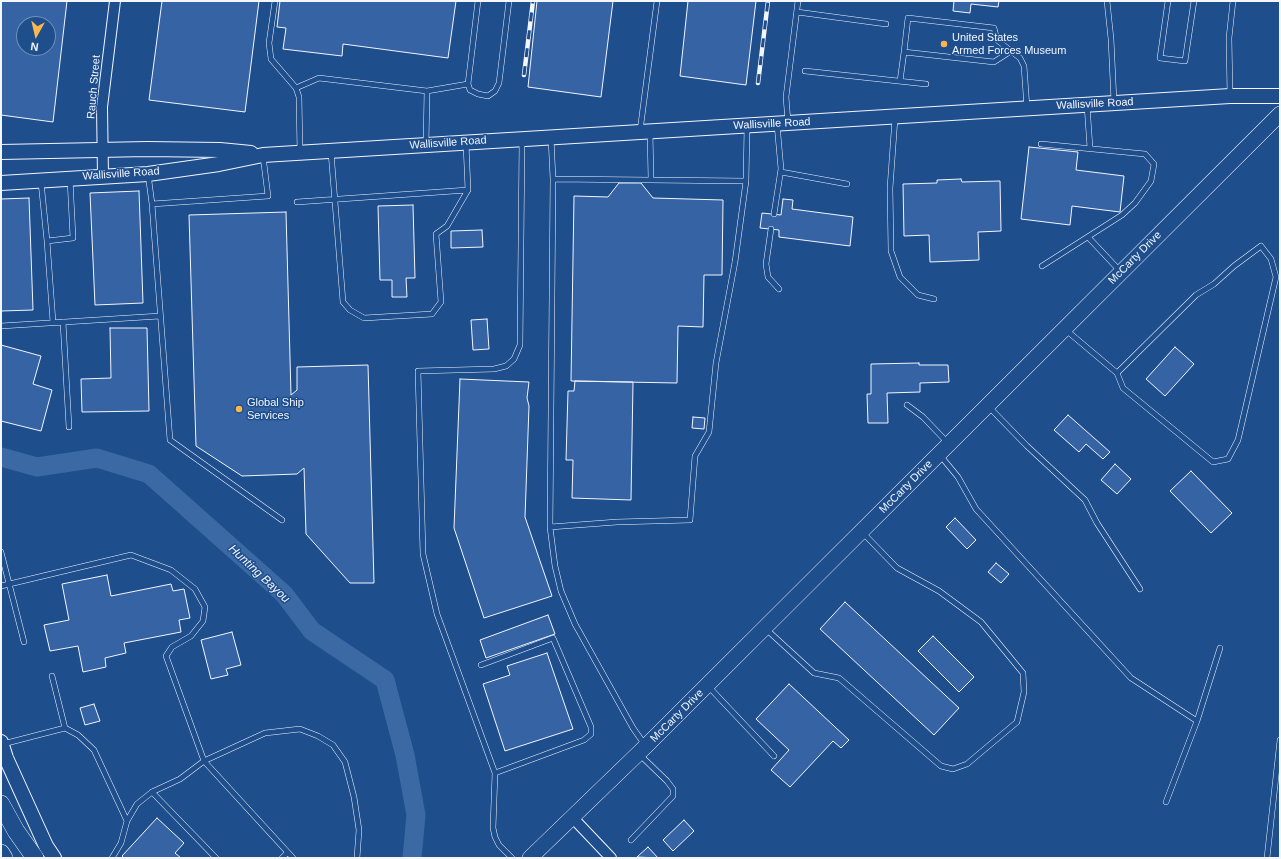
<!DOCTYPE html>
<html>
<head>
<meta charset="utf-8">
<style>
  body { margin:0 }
  #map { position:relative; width:1281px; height:859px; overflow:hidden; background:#1f4e8c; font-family:Helvetica,sans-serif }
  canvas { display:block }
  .frame { position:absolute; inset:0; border:2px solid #f2f6ff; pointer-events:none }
  .north { position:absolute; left:16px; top:16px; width:40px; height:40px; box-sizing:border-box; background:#1f4e8c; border:1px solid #7391ba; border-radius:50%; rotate:188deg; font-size:11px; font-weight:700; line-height:16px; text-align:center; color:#f2f6ff }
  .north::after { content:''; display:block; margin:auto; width:14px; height:18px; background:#ffb74d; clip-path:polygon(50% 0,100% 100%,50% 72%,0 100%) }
</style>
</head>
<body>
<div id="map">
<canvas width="1281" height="859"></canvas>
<div class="frame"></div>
<div class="north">N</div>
</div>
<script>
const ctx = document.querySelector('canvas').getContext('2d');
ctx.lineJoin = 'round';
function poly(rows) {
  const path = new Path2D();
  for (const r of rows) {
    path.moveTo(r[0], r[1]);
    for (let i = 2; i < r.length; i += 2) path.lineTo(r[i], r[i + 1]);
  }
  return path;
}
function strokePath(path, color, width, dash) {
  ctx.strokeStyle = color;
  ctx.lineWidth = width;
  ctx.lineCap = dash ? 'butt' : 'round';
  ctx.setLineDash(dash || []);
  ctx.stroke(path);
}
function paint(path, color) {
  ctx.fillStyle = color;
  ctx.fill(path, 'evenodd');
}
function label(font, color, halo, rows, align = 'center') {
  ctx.font = font + ' Helvetica,sans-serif';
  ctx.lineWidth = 3;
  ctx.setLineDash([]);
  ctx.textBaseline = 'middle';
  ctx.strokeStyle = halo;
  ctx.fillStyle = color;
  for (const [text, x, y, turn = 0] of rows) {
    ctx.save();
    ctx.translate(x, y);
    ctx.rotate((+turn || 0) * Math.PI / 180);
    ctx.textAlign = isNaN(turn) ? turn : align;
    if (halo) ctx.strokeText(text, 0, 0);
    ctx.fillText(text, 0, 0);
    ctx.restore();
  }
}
strokePath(poly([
  [1,457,37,467,97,458,149,474,284,594,312,631,385,680,405,755,416,815,412,858]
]), '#3b69a3', 19);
const building = poly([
  [1,1,67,1,53,122,1,115,1,1],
  [24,24,48,24,48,48,24,48,24,24],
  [162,1,259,1,245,112,149,100,162,1],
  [280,1,456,1,448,58,343,44,342,56,283,49,286,28,277,27,280,1],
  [537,1,613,1,601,97,528,87,537,1],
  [688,1,756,1,746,85,680,76,688,1],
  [954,1,999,1,998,7,971,4,970,13,953,11,954,1],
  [1029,147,1078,152,1076,170,1124,176,1120,212,1072,206,1070,225,1021,219,1029,147],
  [961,179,962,182,1000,181,1001,231,978,232,979,260,930,262,929,235,904,236,903,184,937,183,937,180,961,179],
  [619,183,641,183,653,198,723,200,722,275,704,275,703,327,678,326,677,383,571,381,574,196,608,197,619,183],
  [139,191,143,303,95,305,90,193,139,191],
  [29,198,33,310,1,311,1,199,29,198],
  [783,199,793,200,792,209,853,217,850,246,779,237,779,230,760,228,762,213,781,215,783,199],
  [413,205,415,278,406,278,407,297,392,297,392,280,380,280,378,206,413,205],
  [286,212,291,395,297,390,297,367,368,365,374,583,350,583,306,534,304,468,297,474,242,476,196,446,189,215,286,212],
  [482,230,483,247,451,248,451,231,482,230],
  [487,319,489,349,473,350,471,320,487,319],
  [110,328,147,328,149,411,82,412,81,379,111,378,110,328],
  [1,345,41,356,33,384,52,390,41,431,1,421,1,345],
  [1175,347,1194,364,1165,396,1146,379,1175,347],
  [919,363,919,365,948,365,949,382,920,383,920,392,887,393,888,423,868,423,867,394,871,394,871,364,919,363],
  [460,379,529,382,527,398,529,406,525,517,552,596,484,618,454,528,460,379],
  [575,381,633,382,631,500,572,498,573,460,566,460,568,391,574,391,575,381],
  [1068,415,1110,452,1103,459,1086,444,1079,452,1054,430,1068,415],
  [693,417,705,418,704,429,692,428,693,417],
  [1115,464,1131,479,1117,494,1101,480,1115,464],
  [1191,471,1232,513,1211,533,1170,491,1191,471],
  [955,518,976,540,967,549,946,527,955,518],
  [996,563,1009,574,1001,583,988,572,996,563],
  [107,575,111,596,171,584,173,591,184,589,190,618,179,620,181,632,124,643,126,653,105,658,106,667,83,672,78,646,50,651,44,625,69,620,62,584,107,575],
  [845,602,959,708,934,735,820,629,845,602],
  [548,615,555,634,486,658,480,640,548,615],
  [232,632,241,665,226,669,228,675,211,679,201,640,232,632],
  [933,636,974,677,959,692,918,651,933,636],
  [547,653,573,729,505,751,483,684,510,675,507,666,547,653],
  [789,684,849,740,841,748,833,741,790,787,771,770,789,750,756,719,789,684],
  [94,704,100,721,85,725,80,708,94,704],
  [157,818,184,843,175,853,181,858,124,858,122,856,157,818],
  [684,820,694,831,673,851,663,840,684,820],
  [648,847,658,858,637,857,648,847]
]);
paint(building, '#3563a3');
strokePath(building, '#f2f6ff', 1);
const service = poly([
  [275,1,269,43,271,59,296,88,319,78,427,91,468,84],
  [478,1,468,84,470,90,478,94,488,96,495,91,499,83,509,1],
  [1107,1,1111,39,1114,102],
  [1168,1,1160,58,1185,61,1194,1],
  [797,12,886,24],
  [1011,51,994,62,904,52,908,18,994,28,997,40,1011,51,1020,58,1024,66,1027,108],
  [805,71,926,84],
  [900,81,904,52],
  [296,88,299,97,300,153],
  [1230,95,1229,38,1233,1],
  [1087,105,1090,148],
  [895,118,890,188,891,251,900,277,918,295,934,299],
  [788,122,786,97,798,1],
  [640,131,657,1],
  [650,132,651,179],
  [551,138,553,179],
  [426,144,427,91],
  [1041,144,1145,154,1154,164,1151,181,1135,203,1122,215,1042,266],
  [331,152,343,302,350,310,364,318,432,314,441,302,436,234,447,226,468,190,466,144],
  [781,172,847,184],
  [148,174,152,204,268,196,263,156],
  [41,182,47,241,73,238,70,179],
  [297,202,468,190],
  [152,204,170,440,282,520],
  [774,214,781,169,777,124],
  [771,229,766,264,768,277,779,289],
  [1088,237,1120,271],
  [47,241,53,322],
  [63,322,69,427],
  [1,326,160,316],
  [1066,330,1117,373,1123,388,1213,462,1228,459,1238,440,1276,277,1271,259,1261,246,1234,266,1214,284,1196,295,1117,373],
  [907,405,923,417,948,443],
  [988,406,1027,446,1085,500,1097,523,1140,589],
  [939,454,958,477,976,509,1131,678,1197,721,1166,802],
  [550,527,617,522,690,520,695,456,709,432,716,363,735,262,746,181],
  [1,552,24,642],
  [1,586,131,555,171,570,195,589,205,607,203,621,191,636,172,647,166,656,204,761,293,858],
  [766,629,814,673,839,678,941,766,953,769,967,764,1017,722,1024,692,1023,673,981,622,939,591,897,568,862,532],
  [481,665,553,638,591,727,591,734,584,740,495,773],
  [52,676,65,728],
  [708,686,774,756],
  [1197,721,1220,648],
  [3,744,65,728,78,735,94,750,127,821],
  [645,745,633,728,575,624,561,591,555,566,550,527,553,179,746,181,747,127],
  [152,792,216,858],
  [631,840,673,796,673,789,667,781,639,754],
  [112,858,121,843,127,821,137,804,152,792,180,779,204,761,265,733,300,729,318,736,333,745,345,762,354,797,359,830,357,858],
  [282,858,287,853],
  [512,858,499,845,495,837,493,828,495,773,437,614,423,554,418,371,494,369,506,366,514,359,520,345,522,140],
  [1267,858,1280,740]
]);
const minor = poly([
  [103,176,102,107,115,1],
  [572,817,611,858]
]);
const secondary = poly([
  [1,152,147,149,220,150,251,153],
  [1,183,148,174,219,164,263,155,1230,96,1280,96],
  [1,742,6,758,46,846,54,858]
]);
const primary = poly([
  [530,858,646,746,1280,114]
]);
const motorway = poly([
  [1,804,16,831,35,858],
  [1,853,4,858]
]);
strokePath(service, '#f2f6ff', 6);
strokePath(minor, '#f2f6ff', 12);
strokePath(secondary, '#f2f6ff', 16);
strokePath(primary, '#f2f6ff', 16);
strokePath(motorway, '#f2f6ff', 18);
strokePath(service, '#1f4e8c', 5);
strokePath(minor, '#1f4e8c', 10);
strokePath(secondary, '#1f4e8c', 14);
strokePath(primary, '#1f4e8c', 15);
strokePath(motorway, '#1f4e8c', 17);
const rail = poly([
  [524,75,533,1],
  [758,83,768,1]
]);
strokePath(rail, '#f2f6ff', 4.5);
strokePath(rail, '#1f4e8c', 3, [9]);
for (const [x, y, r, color] of [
  [944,44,4,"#ffb74d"],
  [239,409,4,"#ffb74d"]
]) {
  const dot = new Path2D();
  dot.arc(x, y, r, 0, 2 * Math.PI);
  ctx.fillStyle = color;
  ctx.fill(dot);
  strokePath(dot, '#1f4e8c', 1.5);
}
label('11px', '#f2f6ff', '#1f4e8c', [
  ["United States",952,38],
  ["Armed Forces Museum",952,51],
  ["Global Ship",247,403],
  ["Services",247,416]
], 'left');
label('11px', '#f2f6ff', '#1f4e8c', [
  ["Rauch Street",94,87,-85],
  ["Wallisville Road",1095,104,-3],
  ["Wallisville Road",772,124,-3],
  ["Wallisville Road",448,143,-4],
  ["Wallisville Road",121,174,-4],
  ["McCarty Drive",1135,258,-45],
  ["McCarty Drive",906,487,-45],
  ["McCarty Drive",677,716,-45]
]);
label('italic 12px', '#f2f6ff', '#1f4e8c', [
  ["Hunting Bayou",259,574,43]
]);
</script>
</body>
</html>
